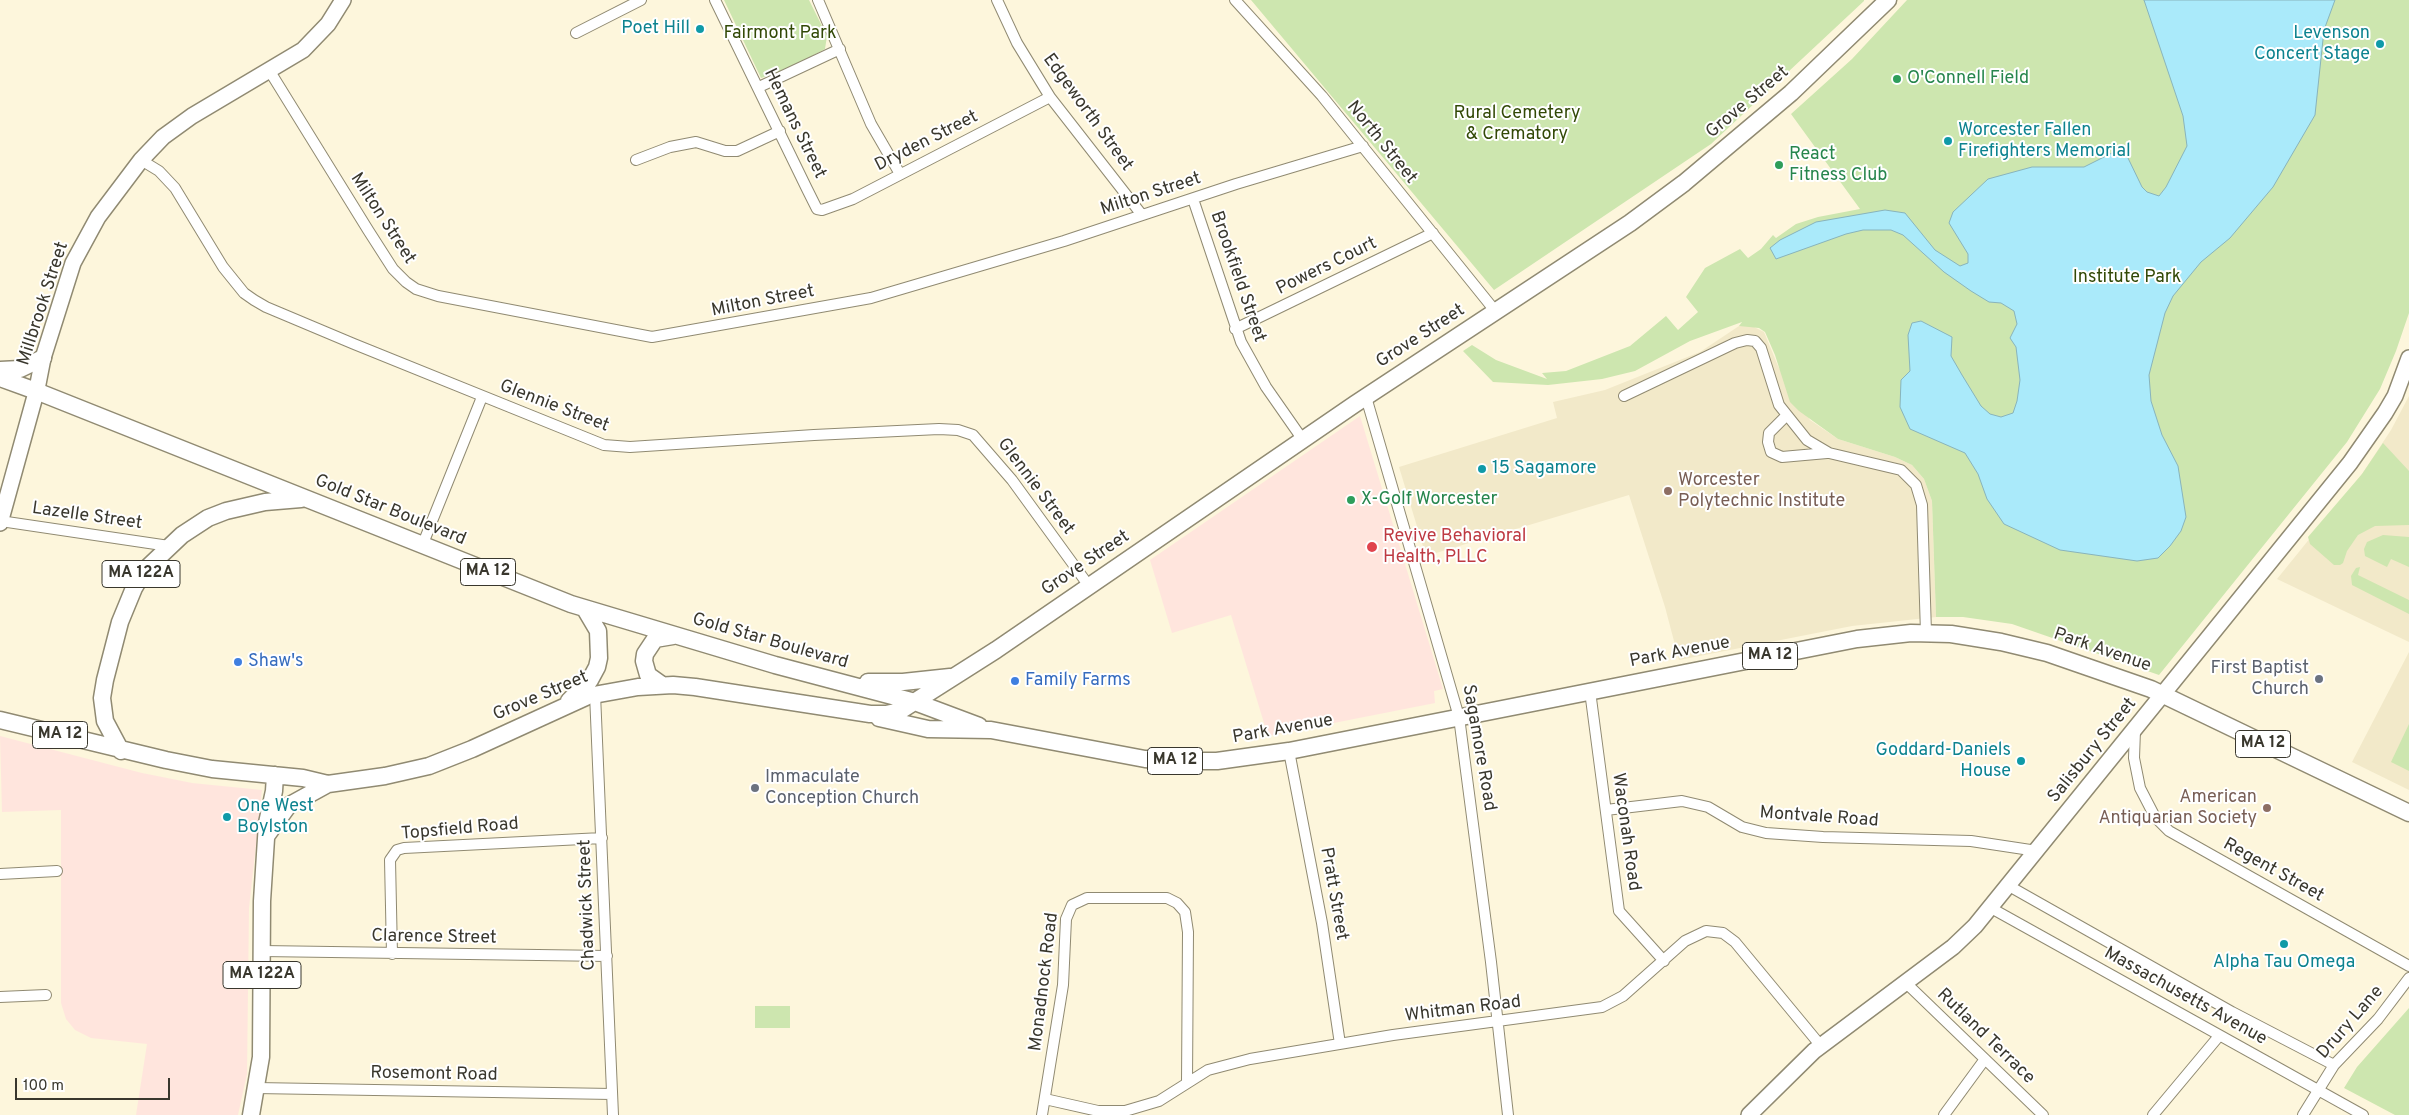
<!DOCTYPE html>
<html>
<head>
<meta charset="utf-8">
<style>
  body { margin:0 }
  #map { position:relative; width:2409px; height:1115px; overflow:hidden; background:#fdf6dc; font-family:Overpass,sans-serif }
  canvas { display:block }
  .scale { position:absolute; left:15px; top:1078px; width:155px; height:22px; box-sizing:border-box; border:2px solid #39372d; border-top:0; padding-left:6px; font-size:15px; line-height:18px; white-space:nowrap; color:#39372d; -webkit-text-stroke:4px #fff; paint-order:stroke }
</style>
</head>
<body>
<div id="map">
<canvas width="2409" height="1115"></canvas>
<div class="scale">100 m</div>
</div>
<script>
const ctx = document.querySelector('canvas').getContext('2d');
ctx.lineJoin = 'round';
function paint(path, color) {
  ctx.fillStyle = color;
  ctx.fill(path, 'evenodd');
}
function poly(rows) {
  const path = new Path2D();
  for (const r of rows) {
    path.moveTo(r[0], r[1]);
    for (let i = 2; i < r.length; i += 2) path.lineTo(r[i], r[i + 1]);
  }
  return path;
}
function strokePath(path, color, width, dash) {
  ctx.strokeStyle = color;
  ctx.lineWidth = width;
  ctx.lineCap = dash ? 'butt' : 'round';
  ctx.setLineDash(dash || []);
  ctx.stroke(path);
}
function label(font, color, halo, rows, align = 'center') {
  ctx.font = font + ' Overpass,sans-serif';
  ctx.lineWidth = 4;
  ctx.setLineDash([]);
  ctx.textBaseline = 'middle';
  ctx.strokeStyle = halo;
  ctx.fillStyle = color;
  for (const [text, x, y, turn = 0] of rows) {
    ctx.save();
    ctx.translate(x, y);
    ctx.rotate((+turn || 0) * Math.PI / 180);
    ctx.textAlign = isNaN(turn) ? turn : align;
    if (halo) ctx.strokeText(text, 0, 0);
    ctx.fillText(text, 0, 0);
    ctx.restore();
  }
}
paint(poly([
  [1360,416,1443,689,1434,691,1435,703,1268,736,1231,615,1172,633,1150,560],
  [0,736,142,773,192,783,262,790,249,908,247,1074,238,1115,136,1115,147,1044,91,1038,75,1030,66,1019,61,1003,61,810,2,812]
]), '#ffe5dd');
paint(poly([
  [1739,326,1752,326,1764,332,1778,366,1810,420,1838,439,1895,457,1912,465,1924,479,1932,501,1936,617,1852,626,1679,660,1665,607,1629,495,1426,556,1399,467,1557,418,1553,402,1605,390,1700,352],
  [2409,396,2409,642,2277,579,2362,474,2391,430],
  [2409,652,2409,790,2352,762]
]), '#f2e9c9');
paint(poly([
  [724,0,809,0,827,36,825,49,788,69,761,78],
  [1251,0,1864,0,1864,1,1711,144,1494,290],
  [1907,0,2409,0,2409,313,2396,351,2380,389,2347,442,2159,675,2012,624,1963,617,1936,617,1932,501,1924,479,1912,465,1895,457,1838,439,1799,411,1790,402,1775,355,1765,332,1759,328,1739,326,1742,322,1690,341,1635,371,1602,379,1548,385,1493,382,1463,351,1472,345,1496,360,1547,379,1542,373,1566,371,1630,346,1666,316,1678,330,1698,312,1686,297,1705,268,1740,249,1748,258,1761,249,1773,235,1776,238,1796,224,1818,217,1860,209,1791,114,1852,59],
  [2383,443,2409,471,2409,525,2375,526,2358,535,2347,551,2343,563,2340,565,2334,565,2310,544,2308,537,2362,474],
  [2383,535,2409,537,2409,567,2391,559,2387,567,2365,556,2364,549,2367,542],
  [2360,567,2358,575,2409,600,2409,614,2352,585,2351,576,2356,568],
  [2409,724,2409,771,2391,762],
  [755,1006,790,1006,790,1028,755,1028],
  [2409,1008,2409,1115,2395,1115,2344,1088,2357,1067]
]), '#cde6af');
const water = poly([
  [2144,0,2335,0,2324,30,2315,115,2273,187,2230,238,2201,262,2173,296,2165,313,2149,375,2151,401,2162,435,2178,466,2186,517,2181,531,2170,546,2158,558,2137,561,2060,550,2004,524,1987,499,1978,474,1965,453,1910,429,1900,407,1901,380,1910,371,1908,335,1912,323,1921,321,1952,337,1951,356,1962,375,1981,406,1990,414,2001,417,2013,413,2017,401,2020,380,2016,347,2010,338,2017,324,2014,311,2001,303,1989,302,1971,291,1944,272,1903,235,1891,230,1863,230,1846,234,1776,259,1770,248,1780,240,1816,222,1885,210,1905,213,1935,250,1960,266,1968,263,1968,254,1949,223,1953,212,1988,179,2032,167,2084,167,2116,151,2122,151,2127,156,2142,187,2147,192,2159,196,2166,187,2187,146,2183,116,2144,0]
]);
paint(water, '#aaeafa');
strokePath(water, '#88b4bc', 1);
const minor = poly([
  [715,0,807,189,817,209,822,210,853,199,1050,97],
  [818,0,871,124,900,174],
  [997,0,1017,43,1050,97,1142,215],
  [1235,0,1322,96,1496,312],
  [576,33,641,0],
  [269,70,368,230,393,269,406,282,416,289,438,296,652,337,871,298,1064,241,1236,184,1363,146],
  [759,87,840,49],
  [141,160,159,171,175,188,223,267,244,293,254,300,266,307,354,344,604,445,630,447,814,435,939,429,958,430,973,435,1012,480,1089,586],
  [636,160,670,147,696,142,725,151,737,151,780,131],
  [1193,199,1241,342,1266,387,1303,440],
  [1235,329,1433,233],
  [1624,396,1735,343,1747,340,1755,341,1761,348,1779,405,1807,440,1829,453,1901,470,1916,485,1922,505,1926,633],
  [1366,397,1459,717,1491,962,1508,1115],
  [1786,416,1769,433,1768,442,1771,452,1782,457,1827,453],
  [0,521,169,546],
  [422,546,482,397],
  [1590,691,1619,911,1664,961],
  [595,694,613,1115],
  [2135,730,2134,758,2140,788,2155,817,2169,831,2409,966],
  [1289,751,1322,923,1340,1044],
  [1606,810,1682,801,1708,807,1742,827,1766,833,1823,837,1971,841,2037,851],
  [0,874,57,871],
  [2009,886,2232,1012,2334,1065],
  [1991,908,2363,1115],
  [262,951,607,956],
  [392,954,390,860,397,850,404,848,602,838],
  [1905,982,2043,1115],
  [0,997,46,995],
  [256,1088,612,1094],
  [1045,1099,1098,1111,1125,1111,1159,1101,1208,1070,1250,1059,1393,1035,1602,1007,1623,996,1685,941,1706,931,1723,933,1735,942,1821,1046],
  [1042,1115,1063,985,1066,919,1072,905,1087,898,1167,898,1177,903,1185,912,1188,932,1187,1083],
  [1944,1115,1985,1059],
  [2153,1115,2219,1036],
  [2303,1115,2334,1065,2378,1019,2409,978]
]);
const secondary = poly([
  [0,523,37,389,43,358,73,263,98,217,141,160,163,137,192,116,303,50,328,24,343,0],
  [1749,1115,1814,1051,1953,947,1975,926,2350,463,2385,413,2395,396,2409,358]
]);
const primary = poly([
  [0,370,20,369,43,358],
  [0,378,36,391,571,604,775,665,915,702,979,726],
  [868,682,903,682,950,677],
  [662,685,648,675,644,661,645,654,655,639,673,636],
  [569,701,590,680,597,667,599,658,598,631,585,609],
  [879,718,928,729,991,730,1145,759,1172,761,1217,761,1289,751,1857,639,1911,633,1951,634,2001,642,2047,653,2151,689,2409,813],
  [0,720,166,760,212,769,303,778,328,784,385,776,429,766,472,749,588,696,638,687,673,685,695,687,870,714,886,714,900,711,996,650,1355,404,1630,223,1684,183,1791,93,1888,0],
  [121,751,105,721,102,698,105,680,120,622,134,588,144,571,182,535,208,518,226,511,265,502,301,499],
  [267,835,288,806,328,784],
  [251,1115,261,1057,262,901,267,823,274,791,275,775]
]);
strokePath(minor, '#908a72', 12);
strokePath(secondary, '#908a72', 18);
strokePath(primary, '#908a72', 19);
strokePath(minor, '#fff', 10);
strokePath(secondary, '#fff', 15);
strokePath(primary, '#fff', 16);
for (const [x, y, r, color] of [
  [700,29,5,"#0f9aa8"],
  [2380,44,5,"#0f9aa8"],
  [1897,79,5,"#2e9e5b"],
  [1948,141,5,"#0f9aa8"],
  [1779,165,5,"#2e9e5b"],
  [1482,469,5,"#0f9aa8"],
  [1668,491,5,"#8d6e63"],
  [1351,500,5,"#2e9e5b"],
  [1372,547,6,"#e0444e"],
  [238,662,5,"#3f7fe0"],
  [2319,679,5,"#6b7280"],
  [1015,681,5,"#3f7fe0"],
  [2021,761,5,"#0f9aa8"],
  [755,788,5,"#6b7280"],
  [2267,808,5,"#8d6e63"],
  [227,817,5,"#0f9aa8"],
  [2284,944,5,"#0f9aa8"]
]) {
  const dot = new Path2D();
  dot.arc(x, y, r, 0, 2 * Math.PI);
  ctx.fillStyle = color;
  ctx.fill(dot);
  strokePath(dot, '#fff', 2);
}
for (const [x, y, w] of [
  [488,572,55],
  [141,574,78],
  [1770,656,55],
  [60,735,55],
  [2263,744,55],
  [1175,761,55],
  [262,975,78]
]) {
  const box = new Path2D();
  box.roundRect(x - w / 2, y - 13.5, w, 27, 4);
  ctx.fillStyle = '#fff';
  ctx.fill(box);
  strokePath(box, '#39372d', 1);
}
label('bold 16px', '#39372d', null, [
  ["MA 12",488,572],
  ["MA 122A",141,574],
  ["MA 12",1770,656],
  ["MA 12",60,735],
  ["MA 12",2263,744],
  ["MA 12",1175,761],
  ["MA 122A",262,975]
]);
label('18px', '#0d838f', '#fff', [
  ["Poet Hill",690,29],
  ["Levenson",2370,34],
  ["Concert Stage",2370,55],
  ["Worcester Fallen",1958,131,"left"],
  ["Firefighters Memorial",1958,152,"left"],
  ["15 Sagamore",1492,469,"left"],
  ["Goddard-Daniels",2011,751],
  ["House",2011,772],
  ["One West",237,807,"left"],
  ["Boylston",237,828,"left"],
  ["Alpha Tau Omega",2284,963,"center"]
], 'right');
label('18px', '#324906', '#fff', [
  ["Fairmont Park",780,34],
  ["Rural Cemetery",1517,114],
  ["& Crematory",1517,135],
  ["Institute Park",2127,278]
]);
label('18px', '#27864d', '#fff', [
  ["O'Connell Field",1907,79],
  ["React",1789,155],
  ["Fitness Club",1789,176],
  ["X-Golf Worcester",1361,500]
], 'left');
label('18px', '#39372d', '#fff', [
  ["Grove Street",1748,103,-40],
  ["Edgeworth Street",1087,113,54],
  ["Hemans Street",794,124,64],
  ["Dryden Street",927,142,-27],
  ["North Street",1381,143,51],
  ["Milton Street",1151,195,-18],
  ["Milton Street",382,219,57],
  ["Powers Court",1327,267,-26],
  ["Brookfield Street",1237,277,71],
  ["Milton Street",763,302,-11],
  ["Millbrook Street",44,304,-72],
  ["Grove Street",1421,337,-33],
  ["Glennie Street",554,407,21],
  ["Glennie Street",1035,487,53],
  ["Gold Star Boulevard",390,511,22],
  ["Lazelle Street",87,517,8],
  ["Grove Street",1086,564,-34],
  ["Gold Star Boulevard",770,642,16],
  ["Park Avenue",2102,651,19],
  ["Park Avenue",1680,653,-11],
  ["Grove Street",541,697,-23],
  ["Park Avenue",1283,730,-10],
  ["Sagamore Road",1478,748,80],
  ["Salisbury Street",2093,751,-51],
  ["Montvale Road",1819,818,4],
  ["Topsfield Road",460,830,-5],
  ["Waconah Road",1625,832,82],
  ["Regent Street",2273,871,29],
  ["Pratt Street",1333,894,80],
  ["Chadwick Street",588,905,-92],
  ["Clarence Street",434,938,1],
  ["Monadnock Road",1045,982,-83],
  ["Massachusetts Avenue",2185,997,29],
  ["Whitman Road",1463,1010,-7],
  ["Drury Lane",2351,1023,-49],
  ["Rutland Terrace",1985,1037,44],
  ["Rosemont Road",434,1075,1]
]);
label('18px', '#785e54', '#fff', [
  ["Worcester",1678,481],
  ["Polytechnic Institute",1678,502],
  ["American",2257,798,"right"],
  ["Antiquarian Society",2257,819,"right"]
], 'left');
label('18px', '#be3a42', '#fff', [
  ["Revive Behavioral",1383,537],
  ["Health, PLLC",1383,558]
], 'left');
label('18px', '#366cbe', '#fff', [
  ["Shaw's",248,662],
  ["Family Farms",1025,681]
], 'left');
label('18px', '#5b616d', '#fff', [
  ["First Baptist",2309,669],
  ["Church",2309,690],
  ["Immaculate",765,778,"left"],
  ["Conception Church",765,799,"left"]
], 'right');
</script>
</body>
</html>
